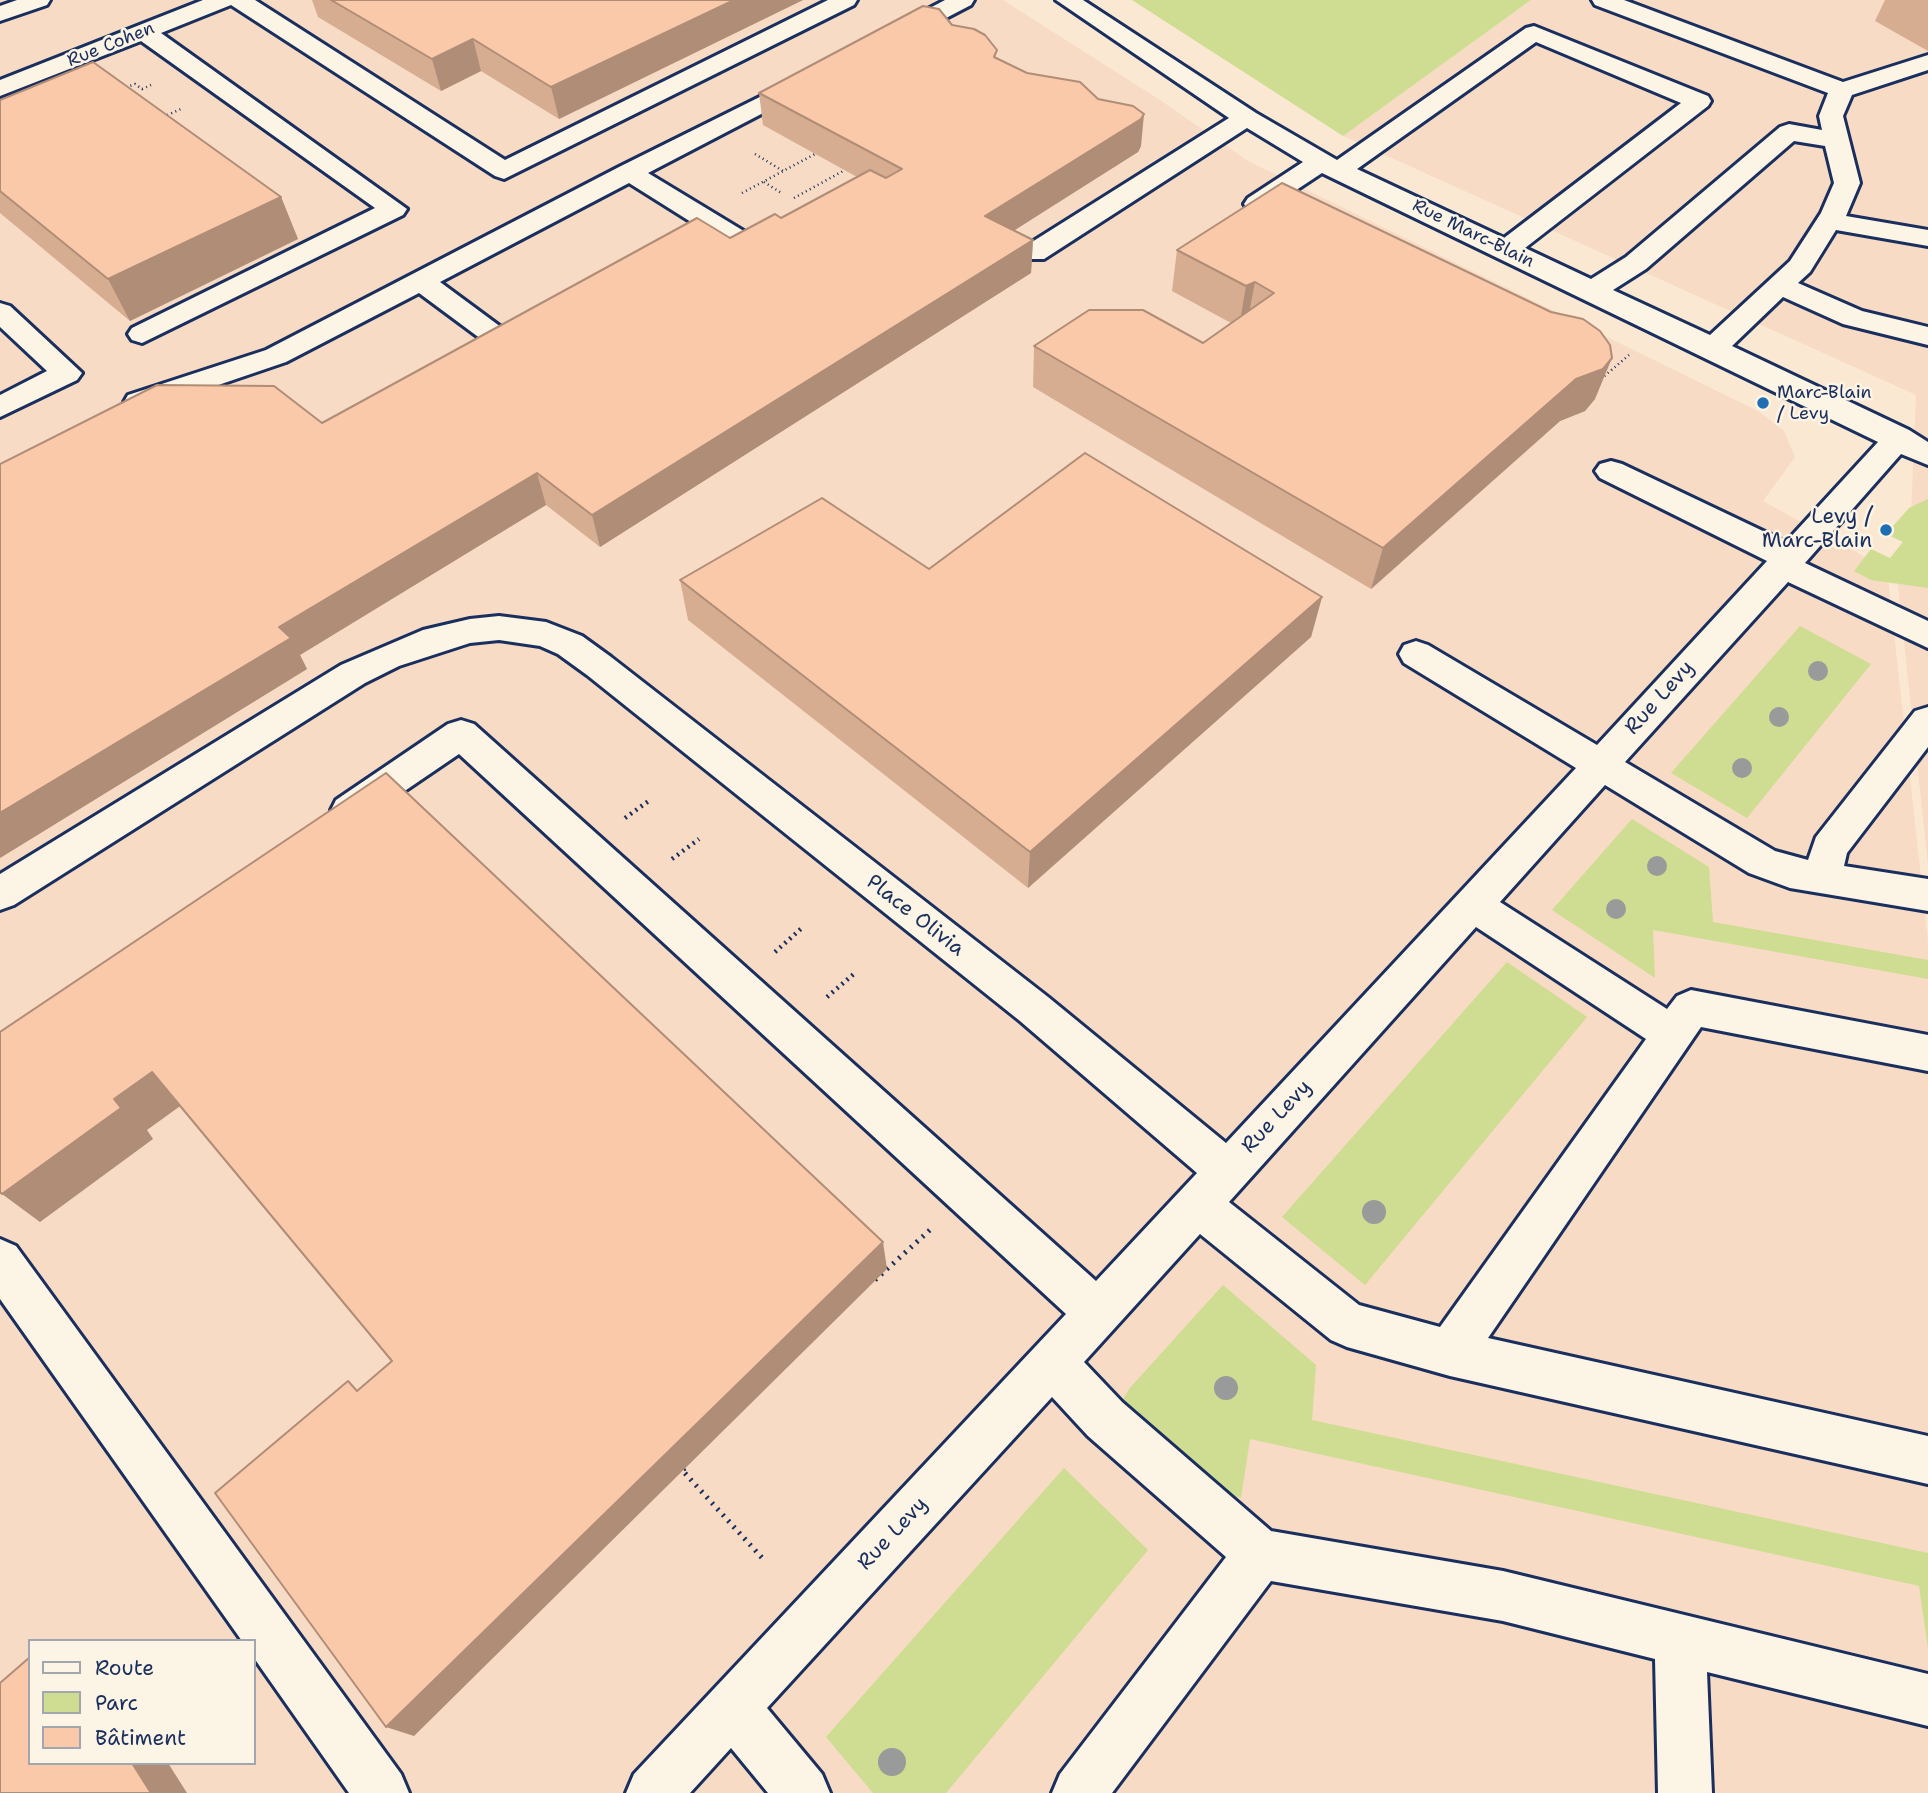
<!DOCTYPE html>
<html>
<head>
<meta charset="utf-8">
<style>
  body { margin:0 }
  #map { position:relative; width:1928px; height:1793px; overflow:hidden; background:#fbe8d3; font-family:"Shantell Sans",sans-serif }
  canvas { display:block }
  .legend { position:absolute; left:28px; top:1639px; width:228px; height:126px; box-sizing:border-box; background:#fcf5e5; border:2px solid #a2a6af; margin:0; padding:9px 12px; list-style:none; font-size:21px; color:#1b2f5e }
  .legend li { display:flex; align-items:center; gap:14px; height:35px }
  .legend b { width:35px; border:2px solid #a2a6af }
</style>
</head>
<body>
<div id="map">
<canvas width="1928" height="1793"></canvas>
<ul class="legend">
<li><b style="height:9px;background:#fcf5e5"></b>Route</li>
<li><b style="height:19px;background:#cedd91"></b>Parc</li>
<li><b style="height:19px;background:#fac9aa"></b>Bâtiment</li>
</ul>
</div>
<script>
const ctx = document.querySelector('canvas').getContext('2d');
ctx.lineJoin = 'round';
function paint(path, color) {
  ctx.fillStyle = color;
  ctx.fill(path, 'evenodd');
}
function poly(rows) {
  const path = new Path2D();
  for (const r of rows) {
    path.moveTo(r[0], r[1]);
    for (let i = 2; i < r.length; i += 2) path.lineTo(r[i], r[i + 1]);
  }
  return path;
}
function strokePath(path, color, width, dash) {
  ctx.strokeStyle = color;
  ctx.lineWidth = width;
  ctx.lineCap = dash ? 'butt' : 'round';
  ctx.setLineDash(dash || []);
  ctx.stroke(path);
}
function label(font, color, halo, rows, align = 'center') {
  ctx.font = font + ' "Shantell Sans",sans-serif';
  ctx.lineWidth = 5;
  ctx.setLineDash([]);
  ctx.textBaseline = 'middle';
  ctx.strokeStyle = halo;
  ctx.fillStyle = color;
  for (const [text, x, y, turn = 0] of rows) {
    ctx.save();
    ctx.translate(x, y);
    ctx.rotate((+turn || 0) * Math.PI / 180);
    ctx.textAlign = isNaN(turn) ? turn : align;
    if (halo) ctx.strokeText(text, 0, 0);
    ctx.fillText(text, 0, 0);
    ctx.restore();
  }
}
paint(poly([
  [0,0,1003,0,1160,100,1248,161,1758,411,1784,431,1795,457,1763,501,1887,569,1928,941,1928,1793,0,1793],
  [30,1641,254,1641,254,1763,30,1763],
  [1531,0,1928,0,1928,865,1895,558,1910,537,1916,395,1343,136]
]), '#f7dbc5');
paint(poly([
  [1132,0,1531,0,1343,136],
  [1928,499,1928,588,1871,580,1854,571,1871,549,1890,558,1903,542,1886,534,1909,508],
  [1800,626,1871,664,1747,818,1671,773],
  [1632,819,1709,867,1713,922,1928,960,1928,979,1653,930,1655,978,1552,910],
  [1507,962,1587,1017,1365,1285,1282,1217],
  [1223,1285,1316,1365,1312,1420,1928,1553,1928,1648,1919,1586,1250,1439,1241,1498,1201,1485,1119,1407,1129,1389],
  [1064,1468,1148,1550,946,1793,873,1793,826,1737]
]), '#cedd91');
const minor = poly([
  [17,0,50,0,47,5,0,21,0,6,17,0],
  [203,0,255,0,505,160,828,0,857,0,854,5,504,179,495,176,231,5,161,33,407,209,403,215,142,343,132,340,128,334,132,328,375,208,141,41,0,96,0,80,203,0],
  [945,0,974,0,971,5,902,41,894,43,886,41,882,36,886,31,945,0],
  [1056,0,1083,0,1256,113,1337,160,1526,28,1534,26,1708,96,1711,101,1708,106,1525,248,1591,279,1626,257,1780,127,1789,124,1822,130,1819,116,1828,93,1595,5,1592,0,1624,0,1843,82,1928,55,1928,70,1852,95,1843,116,1860,183,1846,216,1928,230,1928,246,1836,230,1810,272,1798,283,1862,311,1928,327,1928,345,1843,324,1783,297,1732,346,1909,430,1928,442,1928,465,1901,454,1805,563,1928,621,1928,648,1788,582,1625,762,1775,851,1808,860,1816,837,1915,711,1928,707,1928,747,1847,853,1844,866,1928,879,1928,911,1790,888,1749,873,1605,785,1500,902,1667,1009,1677,996,1691,990,1928,1035,1928,1071,1701,1027,1488,1338,1928,1436,1928,1484,1450,1376,1347,1347,1331,1340,1200,1234,1084,1362,1122,1402,1271,1531,1503,1571,1928,1674,1928,1726,1707,1672,1712,1793,1658,1793,1655,1659,1503,1621,1271,1581,1112,1793,1052,1793,1060,1774,1226,1557,1088,1436,1052,1397,767,1708,822,1774,830,1793,768,1793,731,1748,690,1793,626,1793,634,1774,1066,1314,459,754,362,820,349,825,336,820,331,810,336,800,448,724,461,720,474,724,1096,1281,1197,1173,1020,1021,587,675,558,654,540,646,499,640,470,643,399,666,365,683,14,905,0,910,0,874,341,665,423,630,470,619,499,616,546,622,582,636,611,657,1048,997,1226,1143,1576,768,1404,663,1399,654,1404,645,1416,641,1428,645,1597,745,1767,561,1600,478,1595,471,1600,464,1611,461,1622,464,1786,542,1878,442,1322,173,1266,210,1248,210,1244,204,1248,198,1303,162,1247,128,1044,259,1024,259,1020,253,1024,247,1229,118,1056,0],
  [1536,42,1681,103,1504,238,1357,169,1536,42],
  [1794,141,1825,146,1834,183,1821,213,1790,261,1710,335,1613,290,1646,269,1794,141],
  [1476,927,1646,1039,1440,1327,1359,1305,1229,1202,1476,927],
  [806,74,815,76,818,81,815,86,648,173,752,236,769,226,789,226,792,232,789,238,762,254,742,254,629,183,440,282,528,347,533,353,528,359,518,362,508,359,419,293,286,362,139,412,128,409,124,402,128,395,266,350,619,167,806,74],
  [0,303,10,306,82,373,77,380,0,417,0,395,47,371,0,327,0,303],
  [0,1239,16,1246,401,1774,409,1793,349,1793,254,1658,254,1641,242,1641,0,1299,0,1239]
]);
strokePath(minor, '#1b2f5e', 6);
strokePath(poly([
  [122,89,135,84,142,89,151,85],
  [163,117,181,109],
  [755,154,783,171],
  [764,182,783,194],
  [742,193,815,154],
  [794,198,845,170],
  [1601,379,1629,355]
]), '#1b2f5e', 2.5, [1, 3.5]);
strokePath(poly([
  [625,818,650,800],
  [672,859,699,839],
  [775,952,803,927],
  [827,997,855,973]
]), '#1b2f5e', 4.5, [2, 4.5]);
strokePath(poly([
  [875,1280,931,1229],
  [685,1468,682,1470,764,1560]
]), '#1b2f5e', 5, [2, 6]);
paint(minor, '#fcf5e5');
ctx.fillStyle = '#999a9a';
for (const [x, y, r] of [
  [1818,671,10],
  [1779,717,10],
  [1742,768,10],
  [1657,866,10],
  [1616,909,10],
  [1374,1212,12],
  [1226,1388,12],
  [892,1762,14]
]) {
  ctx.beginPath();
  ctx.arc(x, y, r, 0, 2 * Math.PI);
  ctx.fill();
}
paint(poly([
  [312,0,803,0,559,119,481,71,441,91,318,17],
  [1885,0,1928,0,1928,51,1875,21],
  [952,25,996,58,1141,146,1138,152,1013,230,1033,240,1031,273,600,547,546,505,300,655,307,669,0,858,322,423,730,238,781,218,857,177,763,125,759,93],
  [0,100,281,197,298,239,130,321,0,213],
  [1177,250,1595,399,1585,411,1560,421,1371,589,1033,387,1034,346,1203,343,1231,323,1172,291],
  [929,569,1322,597,1311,637,1028,888,688,620,680,580]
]), '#d7ad92');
paint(poly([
  [734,0,803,0,559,119,551,87],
  [473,39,481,71,441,91,432,59],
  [1144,114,1141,146,1138,152,985,249,985,216],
  [281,197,298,239,130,321,108,279],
  [1033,240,1031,273,600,547,592,515],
  [1255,282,1247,324,1239,327,1246,286],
  [1612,358,1595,399,1585,411,1560,421,1371,589,1383,548,1576,379],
  [537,473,546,505,300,655,307,669,0,858,0,813,279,627],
  [1322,597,1311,637,1028,888,1030,852],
  [152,1072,183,1104,147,1130,153,1139,40,1222,2,1194,114,1099],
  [883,1242,887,1269,414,1736,386,1727],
  [132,1763,168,1763,187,1793,151,1793]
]), '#af8d77');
const building = poly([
  [331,0,734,0,551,87,473,39,432,59,331,0],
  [923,6,939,9,952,25,974,29,985,35,997,50,994,57,1027,73,1080,82,1098,99,1133,106,1144,114,1141,119,985,216,1033,240,592,515,537,473,279,627,291,638,0,813,0,464,157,385,274,386,322,423,697,218,730,238,775,214,781,218,870,170,886,178,902,169,759,93,923,6],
  [93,62,281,197,108,279,0,191,0,100,93,62],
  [1282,183,1551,312,1583,319,1600,331,1610,345,1612,358,1603,369,1576,379,1383,548,1034,346,1089,310,1143,310,1203,343,1274,293,1255,282,1246,286,1177,250,1282,183],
  [1085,453,1322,597,1030,852,680,580,822,498,929,569,1085,453],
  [386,773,883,1242,386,1727,215,1493,348,1381,357,1391,392,1361,152,1072,114,1099,121,1108,2,1194,0,1192,0,1032,386,773],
  [30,1657,30,1763,132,1763,151,1793,0,1793,0,1683,30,1657]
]);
paint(building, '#fac9aa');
strokePath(building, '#af8d77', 2);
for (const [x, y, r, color] of [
  [1763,403,7,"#1f6fb2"],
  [1886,530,7,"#1f6fb2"]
]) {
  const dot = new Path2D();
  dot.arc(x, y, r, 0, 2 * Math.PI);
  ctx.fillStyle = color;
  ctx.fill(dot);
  strokePath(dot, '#fcf5e5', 2.5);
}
label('18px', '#1b2f5e', '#fcf5e5', [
  ["Rue Cohen",111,45,-22],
  ["Rue Marc-Blain",1473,234,26]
]);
label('18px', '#1b2f5e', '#fcf5e5', [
  ["Marc-Blain",1777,393],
  ["/ Levy",1777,414]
], 'left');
label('21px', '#1b2f5e', '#fcf5e5', [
  ["Levy /",1872,518],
  ["Marc-Blain",1872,542]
], 'right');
label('21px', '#1b2f5e', '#fcf5e5', [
  ["Rue Levy",1660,698,-48],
  ["Place Olivia",915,916,38],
  ["Rue Levy",1277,1117,-47],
  ["Rue Levy",893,1534,-47]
]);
</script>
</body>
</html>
